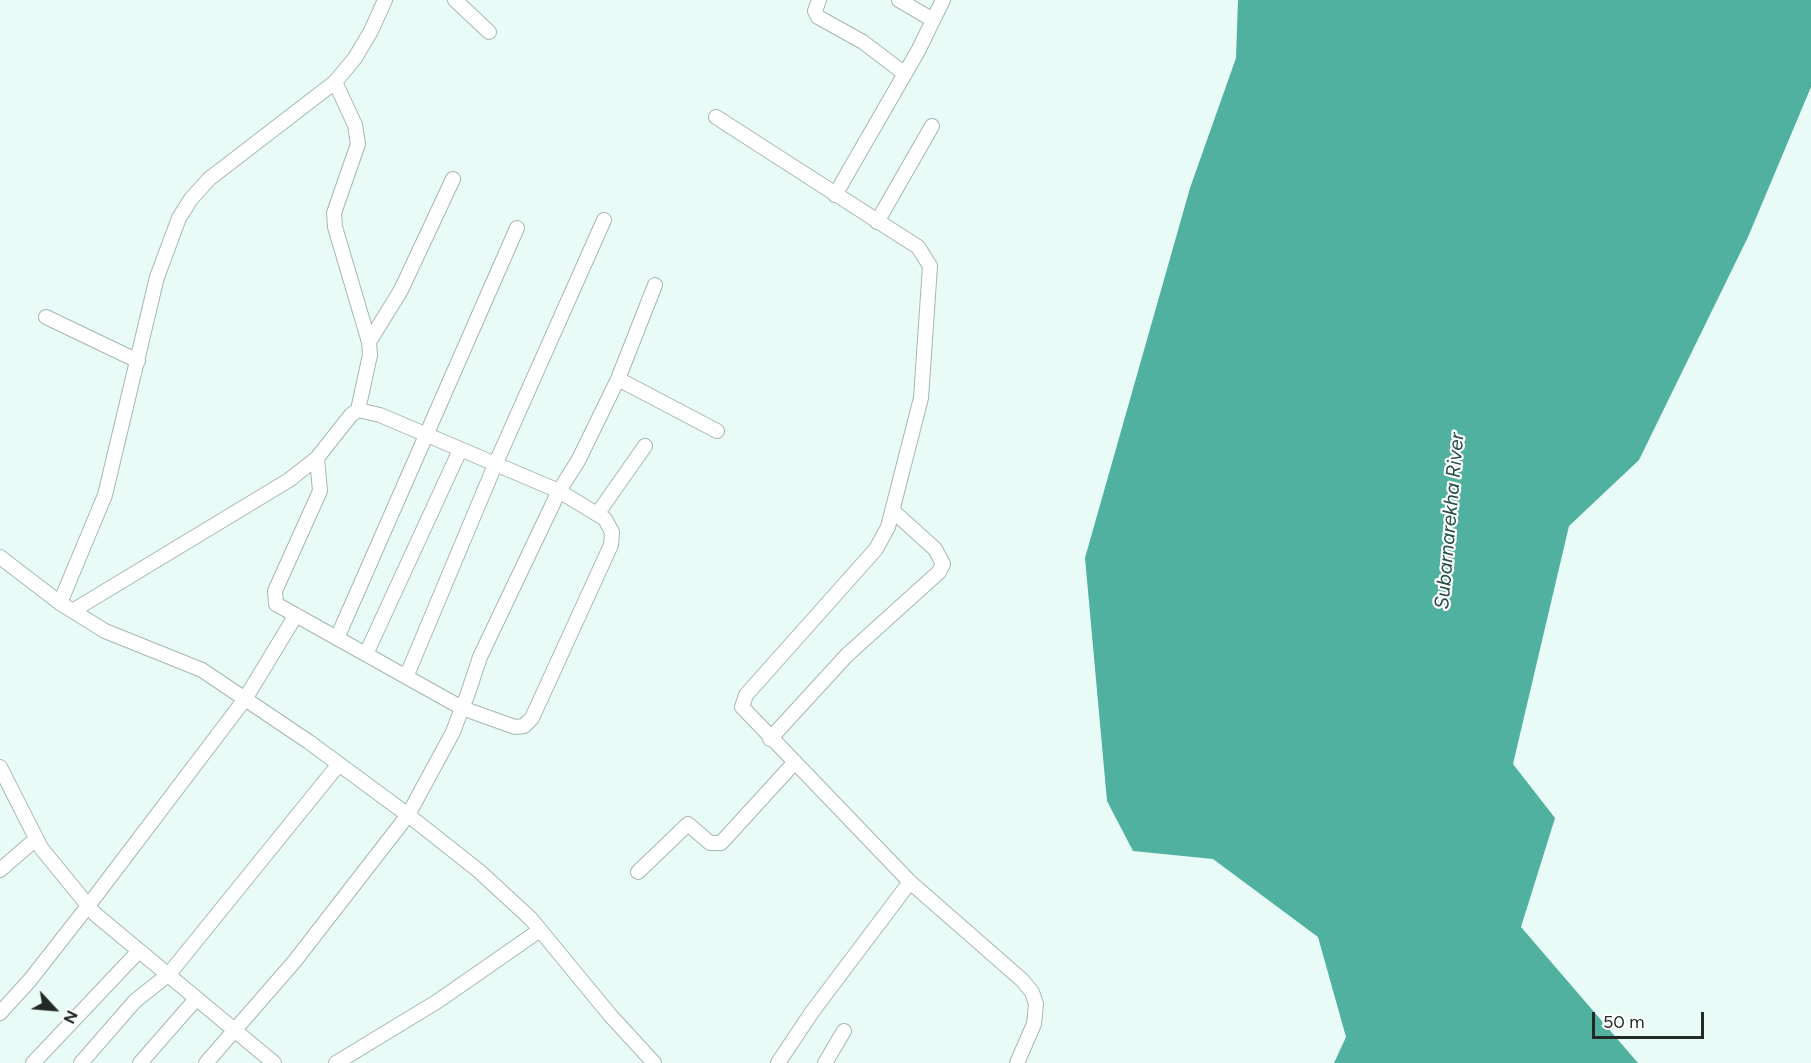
<!DOCTYPE html>
<html>
<head>
<meta charset="utf-8">
<style>
  body { margin:0 }
  #map { position:relative; width:1811px; height:1063px; overflow:hidden; background:#e9fbf7; font-family:Figtree,sans-serif }
  canvas { display:block }
  .north { position:absolute; left:24px; top:979px; width:60px; height:60px; -webkit-text-stroke:4px #fff; paint-order:stroke; rotate:116deg; font-size:16px; font-weight:700; line-height:24px; text-align:center; color:#222927 }
  .north::after { content:''; display:block; margin:auto; width:21px; height:27px; background:#222927; clip-path:polygon(50% 0,100% 100%,50% 72%,0 100%) }
  .scale { position:absolute; left:1592px; top:1012px; width:112px; height:27px; box-sizing:border-box; border:3px solid #222927; border-top:0; padding-left:8px; font-size:18px; line-height:21px; white-space:nowrap; color:#222927; -webkit-text-stroke:4px #fff; paint-order:stroke }
</style>
</head>
<body>
<div id="map">
<canvas width="1811" height="1063"></canvas>
<div class="north">N</div>
<div class="scale">50 m</div>
</div>
<script>
const ctx = document.querySelector('canvas').getContext('2d');
ctx.lineJoin = 'round';
function paint(path, color) {
  ctx.fillStyle = color;
  ctx.fill(path, 'evenodd');
}
function poly(rows) {
  const path = new Path2D();
  for (const r of rows) {
    path.moveTo(r[0], r[1]);
    for (let i = 2; i < r.length; i += 2) path.lineTo(r[i], r[i + 1]);
  }
  return path;
}
function strokePath(path, color, width, dash) {
  ctx.strokeStyle = color;
  ctx.lineWidth = width;
  ctx.lineCap = dash ? 'butt' : 'round';
  ctx.setLineDash(dash || []);
  ctx.stroke(path);
}
function label(font, color, halo, rows, align = 'center') {
  ctx.font = font + ' Figtree,sans-serif';
  ctx.lineWidth = 4.5;
  ctx.setLineDash([]);
  ctx.textBaseline = 'middle';
  ctx.strokeStyle = halo;
  ctx.fillStyle = color;
  for (const [text, x, y, turn = 0] of rows) {
    ctx.save();
    ctx.translate(x, y);
    ctx.rotate((+turn || 0) * Math.PI / 180);
    ctx.textAlign = isNaN(turn) ? turn : align;
    if (halo) ctx.strokeText(text, 0, 0);
    ctx.fillText(text, 0, 0);
    ctx.restore();
  }
}
paint(poly([
  [1238,0,1811,0,1811,87,1748,237,1639,460,1569,526,1513,764,1555,818,1521,927,1638,1063,1334,1063,1346,1037,1318,937,1213,859,1133,851,1107,801,1085,558,1190,188,1236,58]
]), '#50b1a0');
const street = poly([
  [455,0,489,32],
  [819,0,815,11,818,17,863,42,905,74],
  [899,0,933,20],
  [335,82,355,125,358,144,334,213,335,227,369,342,370,355,358,410],
  [716,117,918,247,930,266,921,398,888,527,876,549,746,695,742,707,910,882,1022,980,1032,992,1036,1004,1034,1024,1017,1063],
  [835,195,918,51,943,0],
  [877,222,932,126],
  [46,317,138,361],
  [369,342,401,290,453,179],
  [618,379,717,431],
  [598,513,645,446],
  [0,557,60,603,105,631,202,670,309,742,408,815,479,871,531,919,610,1015,654,1063],
  [60,603,105,495,157,277,179,218,191,199,209,179,335,82,355,58,371,31,385,0],
  [74,610,289,480,317,458,351,415,358,410,380,415,559,491,578,461,618,379,655,285],
  [338,636,517,228],
  [367,652,460,450],
  [407,675,495,465,604,220],
  [770,739,847,655,939,572,943,564,935,549,893,511],
  [0,767,41,848,95,914,274,1063],
  [0,870,36,839],
  [638,872,688,824,710,843,721,843,795,762],
  [0,1013,30,980,88,906,245,699,296,615],
  [33,1063,138,952],
  [81,1063,135,1001,169,974,339,764],
  [140,1063,196,999],
  [206,1063,294,962,408,815,453,732,462,708,467,696,480,657,559,491,605,519,612,532,611,545,532,718,524,726,515,727,462,708,276,604,275,591,320,491,317,458],
  [336,1063,438,1001,540,930],
  [778,1063,812,1012,910,882],
  [825,1063,844,1031]
]);
strokePath(street, '#a6b6b3', 16);
strokePath(street, '#fff', 14);
label('italic 20px', '#244f47', '#fff', [
  ["Subarnarekha River",1450,521,-85]
]);
</script>
</body>
</html>
